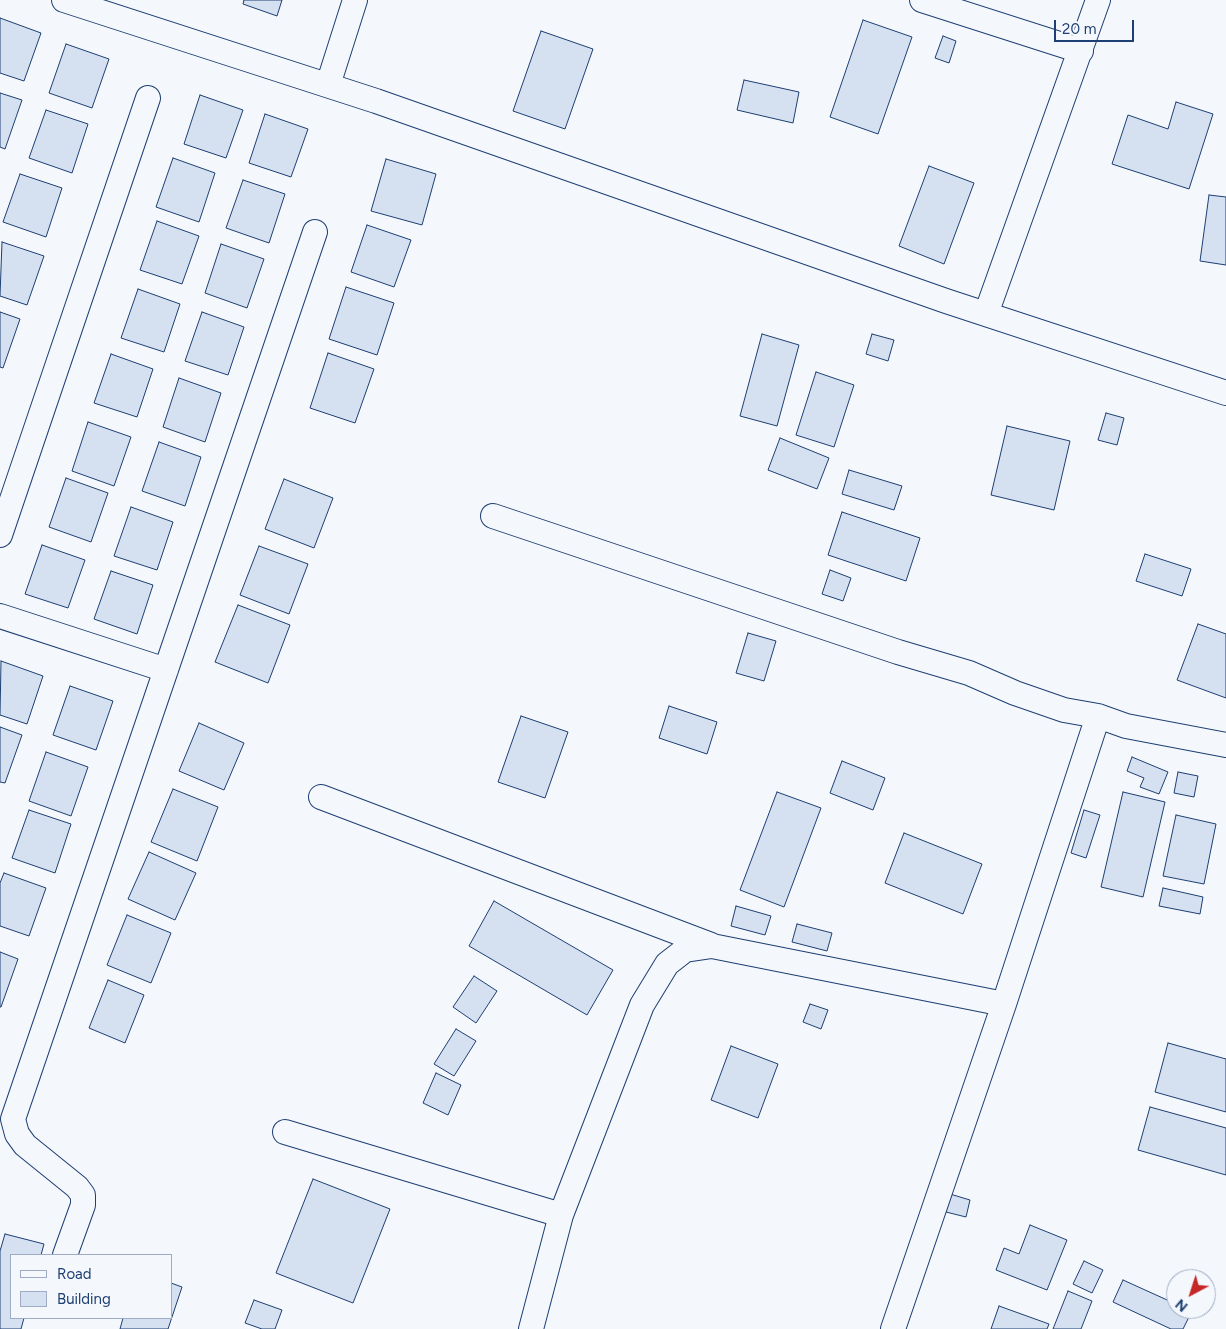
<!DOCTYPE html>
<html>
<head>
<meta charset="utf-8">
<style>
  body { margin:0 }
  #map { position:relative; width:1226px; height:1329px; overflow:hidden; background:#f4f7fb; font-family:Figtree,sans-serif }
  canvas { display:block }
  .legend { position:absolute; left:10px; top:1254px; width:162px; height:65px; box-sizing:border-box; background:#f4f7fb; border:1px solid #9eadc5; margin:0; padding:6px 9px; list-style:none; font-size:15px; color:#1d3f73 }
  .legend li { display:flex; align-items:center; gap:10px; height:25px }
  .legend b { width:25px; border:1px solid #9eadc5 }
  .north { position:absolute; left:1166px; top:1269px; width:50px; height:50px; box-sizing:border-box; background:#f4f7fb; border:1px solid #9eadc5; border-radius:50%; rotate:220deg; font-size:14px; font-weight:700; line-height:20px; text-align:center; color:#1d3f73 }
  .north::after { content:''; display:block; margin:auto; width:18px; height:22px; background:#c62828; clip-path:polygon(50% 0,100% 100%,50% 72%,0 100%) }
  .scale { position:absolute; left:1054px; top:20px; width:80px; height:22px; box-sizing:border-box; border:2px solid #1d3f73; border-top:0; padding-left:6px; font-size:15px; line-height:18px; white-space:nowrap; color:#1d3f73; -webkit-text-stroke:4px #f4f7fb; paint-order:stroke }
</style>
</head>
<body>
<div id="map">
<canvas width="1226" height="1329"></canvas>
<ul class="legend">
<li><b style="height:6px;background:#f4f7fb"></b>Road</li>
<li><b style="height:14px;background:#d5e0f0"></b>Building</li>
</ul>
<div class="north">N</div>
<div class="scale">20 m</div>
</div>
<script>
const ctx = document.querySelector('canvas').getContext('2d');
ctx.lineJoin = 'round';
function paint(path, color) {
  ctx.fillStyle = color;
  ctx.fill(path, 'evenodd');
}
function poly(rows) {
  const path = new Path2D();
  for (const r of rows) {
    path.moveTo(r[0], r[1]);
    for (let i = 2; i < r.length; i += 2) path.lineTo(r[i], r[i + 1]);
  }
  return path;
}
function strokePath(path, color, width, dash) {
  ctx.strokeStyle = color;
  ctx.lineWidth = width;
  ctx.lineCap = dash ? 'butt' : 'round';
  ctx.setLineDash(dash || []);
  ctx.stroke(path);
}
const building = poly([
  [244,0,282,0,277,16,243,4,244,0],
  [0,18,41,33,24,81,0,73,0,18],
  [863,20,912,37,878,134,830,117,863,20],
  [541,31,593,49,565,129,513,111,541,31],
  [943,36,956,41,949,63,935,58,943,36],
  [66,44,109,59,92,108,49,93,66,44],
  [744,80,799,92,793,123,737,110,744,80],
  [0,93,22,100,5,149,0,147,0,93],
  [200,95,243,110,226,158,184,144,200,95],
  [1176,102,1213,114,1189,189,1112,164,1128,115,1168,129,1176,102],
  [46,110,88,124,72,173,29,158,46,110],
  [265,114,308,129,291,177,249,163,265,114],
  [173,158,215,173,199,222,156,207,173,158],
  [386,159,436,174,422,225,371,211,386,159],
  [929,166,974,183,944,264,899,246,929,166],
  [20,174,62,188,46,237,3,222,20,174],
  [243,180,285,194,269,243,226,228,243,180],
  [1209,195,1226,197,1226,265,1200,261,1209,195],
  [157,221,199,236,182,284,140,270,157,221],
  [367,225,411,240,394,287,351,272,367,225],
  [2,242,44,256,27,305,0,296,2,242],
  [221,244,264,259,247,308,205,293,221,244],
  [346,287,394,303,377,355,329,339,346,287],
  [138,289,180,304,164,352,121,338,138,289],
  [0,312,20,319,3,368,0,367,0,312],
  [202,312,244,327,228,375,185,361,202,312],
  [762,334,799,345,777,426,740,416,762,334],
  [872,334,894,340,888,361,866,354,872,334],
  [328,353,374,369,355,423,310,408,328,353],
  [111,354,153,369,137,417,94,403,111,354],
  [816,372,854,385,834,447,796,435,816,372],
  [179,378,221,393,205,442,163,427,179,378],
  [1106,413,1124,418,1117,445,1098,440,1106,413],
  [88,422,131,437,114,486,72,471,88,422],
  [1007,426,1070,441,1054,510,991,495,1007,426],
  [780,438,829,458,817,489,768,470,780,438],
  [159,442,201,457,185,506,142,491,159,442],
  [849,470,902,486,894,510,842,494,849,470],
  [66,478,108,493,91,542,49,527,66,478],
  [284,479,333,498,314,548,265,529,284,479],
  [131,507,173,522,157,570,114,556,131,507],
  [842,512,920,538,906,581,828,555,842,512],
  [42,545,85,560,68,608,25,594,42,545],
  [259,546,308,564,289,614,240,595,259,546],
  [1145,554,1191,569,1182,596,1136,581,1145,554],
  [830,570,851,578,843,601,822,594,830,570],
  [111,571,153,585,137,634,94,619,111,571],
  [238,605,290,625,268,683,215,662,238,605],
  [1198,624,1226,634,1226,698,1177,680,1198,624],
  [748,633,776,641,764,681,736,673,748,633],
  [1,661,43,676,27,724,0,715,1,661],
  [70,686,113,701,96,750,53,735,70,686],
  [669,706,717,722,707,754,659,738,669,706],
  [521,716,568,732,545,798,498,782,521,716],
  [199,723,244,743,224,790,179,771,199,723],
  [0,727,22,735,5,783,0,782,0,727],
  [46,752,88,767,71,816,29,801,46,752],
  [1132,757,1168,772,1159,794,1140,787,1144,778,1127,771,1132,757],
  [842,761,885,778,873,810,830,793,842,761],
  [1178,772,1198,776,1194,797,1174,793,1178,772],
  [173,789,218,807,197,861,151,842,173,789],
  [777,792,821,808,784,907,740,890,777,792],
  [1123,792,1165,802,1143,897,1101,887,1123,792],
  [29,810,71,824,55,873,12,858,29,810],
  [1084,810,1100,815,1086,858,1071,853,1084,810],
  [1176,815,1216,824,1204,884,1163,876,1176,815],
  [904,833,982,864,963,914,885,883,904,833],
  [149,852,196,873,175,920,128,899,149,852],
  [4,873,46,888,29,936,0,926,0,883,4,873],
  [1163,888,1203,897,1200,914,1159,906,1163,888],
  [494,901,613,970,587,1015,469,946,494,901],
  [736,906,771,916,765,935,731,926,736,906],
  [127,915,171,933,151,983,107,965,127,915],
  [797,924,832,933,827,951,792,942,797,924],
  [0,952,18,959,1,1007,0,1007,0,952],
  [474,976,497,991,476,1023,453,1007,474,976],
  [108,980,144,995,125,1043,89,1028,108,980],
  [810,1004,828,1010,821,1029,803,1022,810,1004],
  [456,1029,476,1041,454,1076,434,1064,456,1029],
  [1168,1043,1226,1059,1226,1112,1155,1092,1168,1043],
  [731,1046,778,1064,758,1118,711,1100,731,1046],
  [436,1073,461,1085,448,1115,423,1103,436,1073],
  [1150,1107,1226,1128,1226,1175,1138,1150,1150,1107],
  [313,1179,390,1209,353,1303,276,1273,313,1179],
  [950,1194,970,1200,966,1217,946,1212,950,1194],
  [1030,1225,1067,1240,1047,1290,996,1270,1004,1248,1019,1254,1030,1225],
  [5,1234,44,1244,41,1255,11,1255,11,1318,24,1318,21,1329,0,1329,0,1251,5,1234],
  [1084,1261,1103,1270,1092,1293,1073,1284,1084,1261],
  [1123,1280,1176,1304,1176,1309,1192,1311,1183,1329,1171,1329,1113,1302,1123,1280],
  [171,1283,182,1287,168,1329,120,1329,123,1318,171,1318,171,1283],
  [1068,1291,1092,1301,1081,1329,1053,1329,1068,1291],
  [254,1300,282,1310,275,1329,262,1329,245,1323,254,1300],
  [999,1306,1049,1324,1047,1329,991,1329,999,1306]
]);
paint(building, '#d5e0f0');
strokePath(building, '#1d3f73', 1);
const minor = poly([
  [64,0,376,101,946,301,1226,393],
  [922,0,1081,51],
  [328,85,355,0],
  [986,314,1098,0],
  [493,516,898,652,969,673,1015,693,1064,710,1098,716,1126,726,1226,745],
  [0,535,148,98],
  [0,616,166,670],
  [321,797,711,945],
  [285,1132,561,1215],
  [65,1255,83,1205,83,1195,77,1187,25,1145,17,1134,13,1119,315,232],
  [531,1329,561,1215,642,1005,667,964,685,950,712,946,1004,1004],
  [893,1329,1004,1004,1098,716]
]);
strokePath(minor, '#1d3f73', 26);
strokePath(minor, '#f4f7fb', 24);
</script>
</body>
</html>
